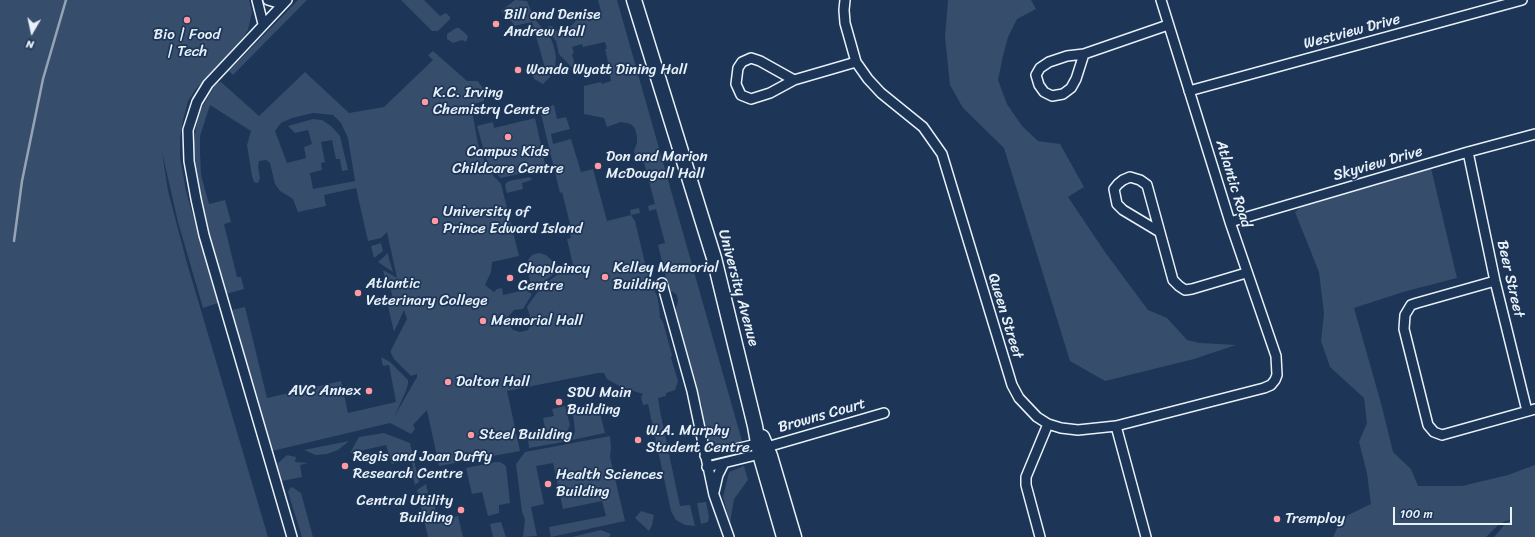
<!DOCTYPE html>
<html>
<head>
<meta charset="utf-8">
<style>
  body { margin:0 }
  #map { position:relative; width:1535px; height:537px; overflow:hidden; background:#1d3557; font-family:Sriracha,sans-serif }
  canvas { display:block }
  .north { position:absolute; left:12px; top:12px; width:40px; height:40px; -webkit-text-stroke:3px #1d3557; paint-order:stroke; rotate:189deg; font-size:11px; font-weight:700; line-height:16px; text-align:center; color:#e8f1f8 }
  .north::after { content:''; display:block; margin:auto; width:14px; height:18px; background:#e8f1f8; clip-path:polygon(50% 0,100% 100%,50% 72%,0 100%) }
  .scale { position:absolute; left:1393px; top:507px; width:119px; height:18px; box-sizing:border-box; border:2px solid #e8f1f8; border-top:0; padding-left:5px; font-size:12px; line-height:14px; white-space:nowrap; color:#e8f1f8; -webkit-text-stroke:3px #1d3557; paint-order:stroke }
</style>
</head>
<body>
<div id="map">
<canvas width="1535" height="537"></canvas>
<div class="north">N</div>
<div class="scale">100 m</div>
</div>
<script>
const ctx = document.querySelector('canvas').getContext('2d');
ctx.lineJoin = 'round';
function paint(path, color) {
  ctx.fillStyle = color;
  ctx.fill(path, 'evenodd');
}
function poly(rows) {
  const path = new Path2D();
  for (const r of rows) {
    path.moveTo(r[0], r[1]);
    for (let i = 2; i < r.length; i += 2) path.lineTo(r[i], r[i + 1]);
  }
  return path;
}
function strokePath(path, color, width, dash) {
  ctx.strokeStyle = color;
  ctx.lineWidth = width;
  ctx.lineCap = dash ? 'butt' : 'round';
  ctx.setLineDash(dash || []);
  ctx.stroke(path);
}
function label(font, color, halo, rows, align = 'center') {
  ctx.font = font + ' Sriracha,sans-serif';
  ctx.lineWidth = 3.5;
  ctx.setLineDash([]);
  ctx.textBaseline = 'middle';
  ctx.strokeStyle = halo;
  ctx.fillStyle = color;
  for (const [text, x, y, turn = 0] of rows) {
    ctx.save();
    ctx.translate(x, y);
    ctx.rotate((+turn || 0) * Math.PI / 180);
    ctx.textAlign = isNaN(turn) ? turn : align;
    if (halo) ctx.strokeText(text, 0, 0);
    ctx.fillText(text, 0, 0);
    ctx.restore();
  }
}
paint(poly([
  [0,0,249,0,252,12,248,30,242,39,196,89,188,101,183,120,180,139,180,157,186,191,218,303,203,308,178,222,162,152,168,191,187,263,268,537,0,537],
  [298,0,307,0,233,75,229,71],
  [401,0,424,0,440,16,446,13,450,17,450,19,438,31,432,31],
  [515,0,527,1,534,18,551,39,554,47,556,57,555,67,550,77,543,84,534,79,532,71,545,68,532,22,514,26,513,23,501,11],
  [598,0,617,0,742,441,737,444,717,448,711,447,706,443,702,420,702,405,696,395,673,318,678,301,677,295,673,292,663,289,661,284,667,282,658,245,665,243,656,209,649,211,648,206,655,204,642,155,635,157,634,151,637,143,637,136,635,129,632,125,627,123,621,122,607,127,604,118,584,114,584,86,601,82,602,84,611,81,610,75,611,75,605,49,607,49,605,42,583,47,582,44,572,47,574,53,572,54,577,73,559,54,556,41,547,29,549,26,552,26,562,35,580,17,601,11],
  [948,0,1031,0,1036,9,1017,19,1008,37,1003,56,998,80,1007,104,1022,126,1038,141,1060,144,1084,187,1068,197,1105,252,1148,310,1167,318,1187,340,1200,343,1236,345,1194,359,1105,381,1070,361,1004,148,963,108,950,85,945,37],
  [456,28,459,28,466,34,468,37,466,42,462,40,453,43,447,39,447,34],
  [433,51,467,81,478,81,484,90,484,101,471,105,478,144,488,170,501,184,519,256,492,262,491,272,485,285,494,292,497,289,502,288,503,295,525,290,532,294,523,309,514,310,508,317,508,324,513,330,520,332,528,330,532,323,527,307,536,294,550,280,562,271,574,269,567,239,571,238,568,225,570,224,562,192,560,193,540,110,541,109,554,105,557,119,566,117,570,129,551,134,553,144,571,139,581,172,593,169,607,221,631,215,630,210,639,208,640,213,631,215,635,221,649,280,657,296,659,306,660,318,663,322,672,355,671,358,678,381,675,390,666,393,666,396,658,398,660,411,680,506,690,505,695,526,685,525,676,520,671,511,648,404,643,405,641,397,643,394,621,387,607,379,604,373,598,373,507,391,520,451,439,466,427,410,413,425,415,429,411,434,390,423,272,451,232,310,245,307,267,398,341,381,348,413,396,402,389,365,383,366,381,357,390,362,408,380,408,384,406,391,394,417,417,377,417,374,411,376,394,359,391,353,391,350,407,319,404,310,394,332,388,306,394,304,390,286,387,286,383,270,397,278,387,232,381,238,368,241,356,188,324,195,326,206,298,212,293,199,280,191,275,184,270,163,266,160,259,161,258,167,260,178,258,183,254,182,252,176,247,145,251,131,210,105,200,136,200,151,201,175,209,204,225,200,231,222,224,224,237,277,241,277,244,289,226,294,203,208,193,147,198,115,216,83,221,82,259,116,305,72,349,113,384,107,433,60,428,55],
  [313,113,333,115,341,123,348,138,355,181,313,189,310,173,322,170,321,163,325,162,321,142,332,140,336,159,340,159,342,171,348,170,340,136,331,126,322,120,313,119,288,126,295,133,308,130,312,144,304,147,306,158,287,163,275,131,281,123,292,118],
  [535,118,546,168,501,178,491,169,486,158,477,126,493,122,494,128],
  [1431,168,1457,278,1403,292,1354,308,1382,407,1393,452,1411,469,1418,486,1462,486,1508,475,1535,465,1535,537,1494,537,1506,523,1514,518,1499,524,1486,537,1333,537,1342,518,1371,504,1367,473,1359,442,1367,423,1364,398,1330,367,1321,341,1324,313,1319,272,1295,212,1318,192],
  [530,177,532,180,522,183,523,189,507,193,505,186,506,183,509,181],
  [381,243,383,251,374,258,371,246],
  [388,253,388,255,393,272,378,262],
  [539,253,546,255,559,267,559,270,534,290,531,287,527,266,528,260,532,255],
  [565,406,570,425,563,442,529,448,527,432,545,428,543,418,554,416,552,409],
  [599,409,605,433,572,440,575,431,573,414],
  [384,433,410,443,419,482,415,485,411,469,413,468,411,458,392,464,386,445,350,453,359,437],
  [610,436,611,448,610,457,625,521,551,537,549,527,606,516,602,501,563,509,553,463,536,466,544,504,531,507,537,536,523,537,525,519,522,512,516,464,525,452],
  [349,441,338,450,327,454,316,455,304,450],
  [287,455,296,457,295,462,308,463,300,465,302,477,282,481,277,464],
  [496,462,500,462,506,466,510,503,499,505,499,513,488,516,482,492,472,494,466,468],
  [744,466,748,480,734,499,730,523,723,497,729,472],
  [426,484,428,493,422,494,425,506,434,503,438,521,458,516,463,537,428,537,417,490],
  [292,487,301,493,313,537,302,537,288,492,290,488],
  [706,502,709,517,708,522,701,524,697,503],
  [641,511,654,515,652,525,649,531,635,518],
  [501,522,506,537,493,537,490,524],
  [601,530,611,534,609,537,572,537]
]), '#374d6c');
strokePath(poly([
  [14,241,22,181,43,79,66,0]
]), '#95a4b5', 2.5);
const street = poly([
  [257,0,263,24],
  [268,0,278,3,285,2],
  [287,0,208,84,197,102,188,130,189,161,196,199,204,235,292,537],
  [845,0,844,10,845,23,856,62,868,79,881,93,923,127,942,154,1012,385,1019,398,1037,417,1048,424,1061,428,1078,430,1116,426,1264,388,1271,385,1275,380,1277,375,1276,356,1230,222,1161,0],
  [1084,54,1076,79,1071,88,1063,94,1052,96,1044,92,1039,85,1036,75,1040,68,1049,62,1067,56,1084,54,1168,25],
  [794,80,760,61,751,58,742,62,738,68,736,84,741,95,751,99,770,93,794,80,856,62],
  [1189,91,1522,0],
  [1468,152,1495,281,1527,411],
  [1230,222,1468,152,1535,134],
  [1158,231,1123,210,1117,204,1114,189,1118,184,1123,180,1130,177,1140,180,1147,185,1173,280,1179,286,1185,290,1192,289,1246,273],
  [1495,281,1417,303,1411,305,1405,315,1404,329,1428,425,1434,432,1442,435,1535,409],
  [662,283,692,391,714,495,729,537],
  [1116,426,1146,537],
  [705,456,757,444,762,445],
  [707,467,760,454,767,447,884,413],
  [714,492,718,475,724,463],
  [1040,537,1026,485,1026,477,1048,424]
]);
const primary = poly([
  [634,0,714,258,755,426,760,454,784,537],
  [762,437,770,456,794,537]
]);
strokePath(street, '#e8f1f8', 12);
strokePath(primary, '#e8f1f8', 17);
strokePath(street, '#1d3557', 9);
strokePath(primary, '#1d3557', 14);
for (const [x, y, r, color] of [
  [187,20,4,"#ff9aa2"],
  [496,24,4,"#ff9aa2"],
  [518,70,4,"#ff9aa2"],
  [425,102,4,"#ff9aa2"],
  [508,137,4,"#ff9aa2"],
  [598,166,4,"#ff9aa2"],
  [435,221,4,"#ff9aa2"],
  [605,277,4,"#ff9aa2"],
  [510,278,4,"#ff9aa2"],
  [358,293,4,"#ff9aa2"],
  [483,321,4,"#ff9aa2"],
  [448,382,4,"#ff9aa2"],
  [369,391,4,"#ff9aa2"],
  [559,402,4,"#ff9aa2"],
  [471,435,4,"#ff9aa2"],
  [638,440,4,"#ff9aa2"],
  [345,466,4,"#ff9aa2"],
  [548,484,4,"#ff9aa2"],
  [461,510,4,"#ff9aa2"],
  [1277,519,4,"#ff9aa2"]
]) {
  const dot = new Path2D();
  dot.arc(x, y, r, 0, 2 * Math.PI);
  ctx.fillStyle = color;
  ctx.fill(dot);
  strokePath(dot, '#1d3557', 1.5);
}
label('15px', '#e8f1f8', '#1d3557', [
  ["Bill and Denise",504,15],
  ["Andrew Hall",504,32],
  ["Bio | Food",187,35,"center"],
  ["| Tech",187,52,"center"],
  ["Wanda Wyatt Dining Hall",526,70],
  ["K.C. Irving",433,93],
  ["Chemistry Centre",433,110],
  ["Campus Kids",508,152,"center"],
  ["Childcare Centre",508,169,"center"],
  ["Don and Marion",606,157],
  ["McDougall Hall",606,174],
  ["University of",443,212],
  ["Prince Edward Island",443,229],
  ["Kelley Memorial",613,268],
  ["Building",613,285],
  ["Chaplaincy",518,269],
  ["Centre",518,286],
  ["Atlantic",366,284],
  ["Veterinary College",366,301],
  ["Memorial Hall",491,321],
  ["Dalton Hall",456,382],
  ["AVC Annex",361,391,"right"],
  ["SDU Main",567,393],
  ["Building",567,410],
  ["W.A. Murphy",646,431],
  ["Student Centre",646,448],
  ["Steel Building",479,435],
  ["Regis and Joan Duffy",353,457],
  ["Research Centre",353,474],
  ["Health Sciences",556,475],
  ["Building",556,492],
  ["Central Utility",453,501,"right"],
  ["Building",453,518,"right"],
  ["Tremploy",1285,519]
], 'left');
label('15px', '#e8f1f8', '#1d3557', [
  ["Westview Drive",1352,32,-15],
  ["Skyview Drive",1378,164,-16],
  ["Atlantic Road",1233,184,73],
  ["Beer Street",1510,279,77],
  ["University Avenue",738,288,75],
  ["Queen Street",1005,316,73],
  ["Browns Court",822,416,-16]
]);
</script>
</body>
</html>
